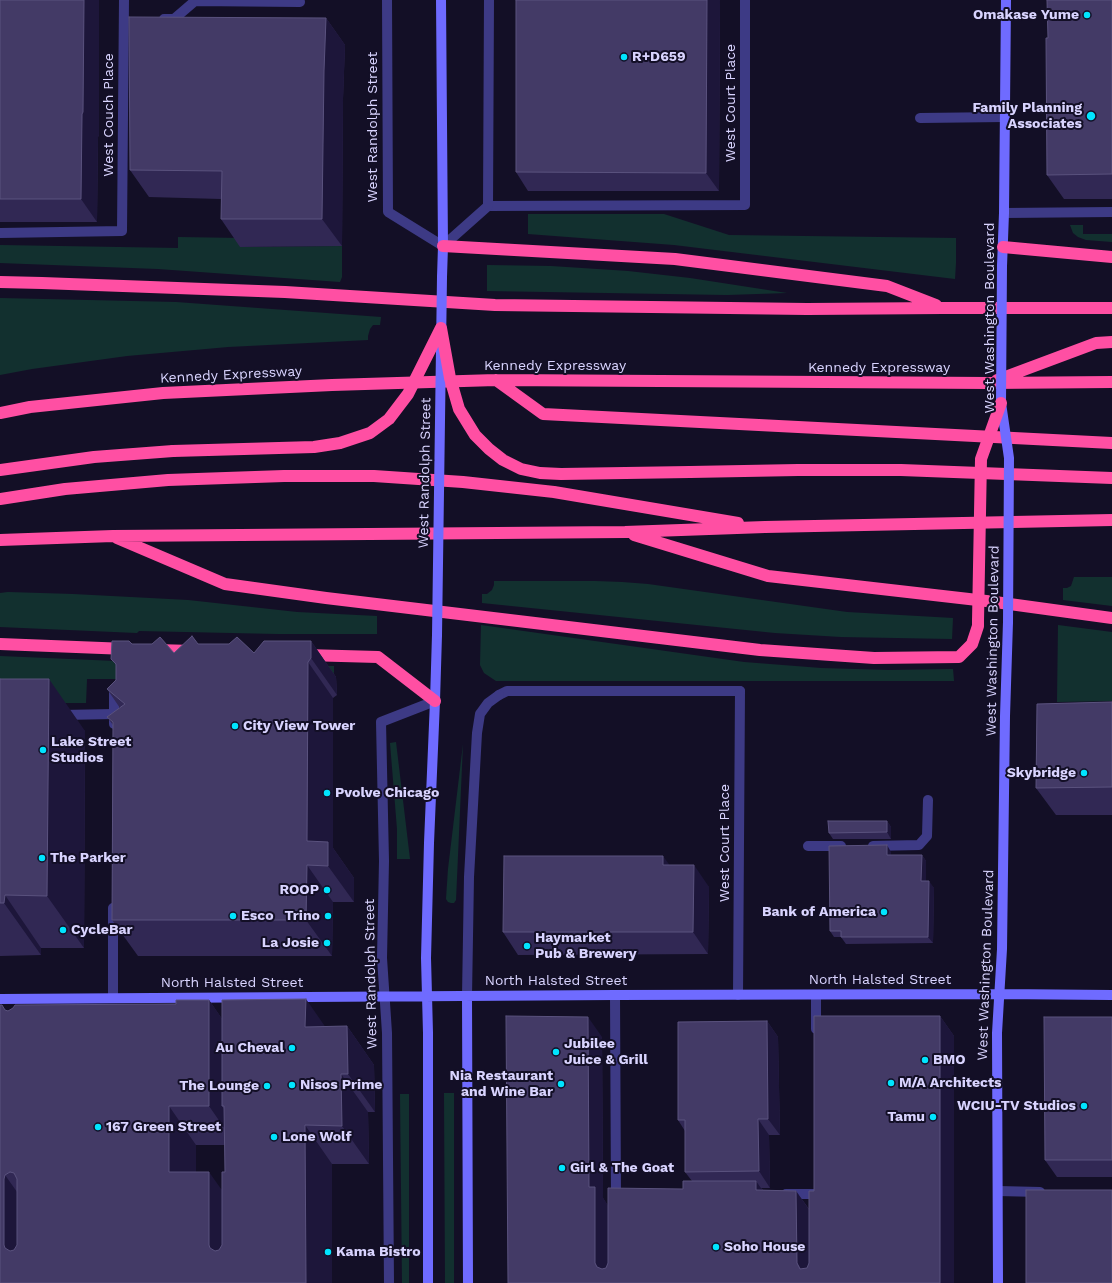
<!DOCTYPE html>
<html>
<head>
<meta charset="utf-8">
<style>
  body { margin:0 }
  canvas { display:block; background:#130f26 }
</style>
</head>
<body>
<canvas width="1112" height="1283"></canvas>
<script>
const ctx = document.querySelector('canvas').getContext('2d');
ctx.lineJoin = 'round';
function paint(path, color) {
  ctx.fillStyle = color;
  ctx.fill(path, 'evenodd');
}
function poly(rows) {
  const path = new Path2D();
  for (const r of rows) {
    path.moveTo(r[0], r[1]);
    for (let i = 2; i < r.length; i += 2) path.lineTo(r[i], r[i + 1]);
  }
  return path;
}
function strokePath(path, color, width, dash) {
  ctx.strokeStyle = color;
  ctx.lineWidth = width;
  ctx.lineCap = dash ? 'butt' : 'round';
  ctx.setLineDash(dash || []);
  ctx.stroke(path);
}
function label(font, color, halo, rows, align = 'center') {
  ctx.font = font + ' "Work Sans",sans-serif';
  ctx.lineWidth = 4;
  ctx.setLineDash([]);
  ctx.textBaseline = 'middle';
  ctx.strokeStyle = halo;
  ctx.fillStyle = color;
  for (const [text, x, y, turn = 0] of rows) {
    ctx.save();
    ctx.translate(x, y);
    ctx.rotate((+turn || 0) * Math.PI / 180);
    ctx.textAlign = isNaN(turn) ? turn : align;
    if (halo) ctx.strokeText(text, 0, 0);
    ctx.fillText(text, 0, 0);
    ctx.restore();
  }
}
paint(poly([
  [528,214,664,214,729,235,956,238,956,263,955,279,674,245,528,234],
  [1070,225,1083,225,1083,234,1112,234,1112,242,1086,240,1078,237,1073,233],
  [178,237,240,238,240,247,342,246,342,277,340,282,158,269,0,263,0,245,178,248],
  [487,265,551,266,628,271,690,278,787,293,727,295,487,291],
  [0,298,176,302,381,317,380,325,373,325,370,329,368,336,368,340,228,347,127,356,32,369,0,375],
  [1074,577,1112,577,1112,606,1063,600,1063,588,1067,588,1071,586],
  [494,581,595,581,622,582,648,584,847,612,953,618,952,639,841,637,775,633,482,603,482,594,487,594,492,590,494,585],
  [8,592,73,594,188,600,297,612,377,616,377,634,278,634,139,631,137,633,0,627,0,593],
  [481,625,744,662,821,668,889,670,953,669,954,681,496,681,484,673,480,665],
  [1058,625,1112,632,1112,701,1057,702],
  [0,656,116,661,334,666,334,672,333,679,87,679,86,703,0,703],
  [396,742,410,859,397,859,397,829,390,743],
  [463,744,456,900,454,903,451,903,448,902,446,899,448,869],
  [444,1093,454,1093,454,1283,445,1283],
  [400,1094,409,1094,409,1283,402,1283]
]), '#12302f');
strokePath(poly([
  [195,1,300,2],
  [164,19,174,19,195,1,195,0],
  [920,118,1004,117],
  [488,206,745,205,745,0],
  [1004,213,1112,212],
  [0,233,122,231,124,0],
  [499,695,507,691,740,691],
  [62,715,114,714],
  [808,846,841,846],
  [873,846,919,845,927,836,928,800],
  [615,995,616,1201],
  [816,1029,816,995],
  [998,1191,1040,1192],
  [786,1194,817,1194]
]), '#3d3a85', 10);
strokePath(poly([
  [387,0,388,212,443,246,488,206,489,0],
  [114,724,114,690],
  [113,908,113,998],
  [738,995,740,691],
  [467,996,469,877,477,733,480,714,488,703,499,695],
  [389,1283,387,1033,382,958,384,861,381,722,435,701]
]), '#3d3a85', 10);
strokePath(poly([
  [441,0,443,246,442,277],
  [1002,266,1004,213,1006,0],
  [467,996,468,1283],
  [0,999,615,995,1000,994,1112,995],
  [428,1283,428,1033,426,958,429,843,435,701,437,635],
  [998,1283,997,1033,1002,949,1005,716,1008,622]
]), '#6f6bff', 10);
strokePath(poly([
  [443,246,675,259,887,286,936,305],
  [1003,247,1112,257],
  [0,282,42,283,285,292,495,305,807,309,943,308,1112,308],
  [496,380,543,414,1112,443],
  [997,380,1096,343,1112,342],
  [0,413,30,407,163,393,332,385,496,380,989,383,1112,382],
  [0,470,94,457,173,451],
  [690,472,798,470,901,470,1112,478],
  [0,499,65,489,168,480,284,476,374,476,463,482,554,492,738,523],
  [634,535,768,576,995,602,1112,618],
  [117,538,225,584,326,598,760,650,874,658,959,657,972,644,978,626,978,621],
  [0,540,113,536,625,532,765,527,1112,520],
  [0,644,127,649],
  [155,650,193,651],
  [305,655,378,657,435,701]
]), '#ff4fa3', 12);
strokePath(poly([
  [1002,266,1001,403,1009,458,1008,622],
  [437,635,442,277]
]), '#6f6bff', 10);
strokePath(poly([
  [441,328,450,378,459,409,475,435,489,449,503,460,521,469,540,473,561,474,690,472],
  [173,451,314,447,340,443,370,433,389,419,408,394,441,328],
  [978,621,981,459,1001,403]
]), '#ff4fa3', 12);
paint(poly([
  [0,0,99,0,99,135,98,137,97,222,0,222],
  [516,0,720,0,719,191,528,191,516,172],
  [1112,0,1112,199,1064,199,1047,175,1048,38],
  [326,18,345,45,343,99,342,246,240,247,221,219,221,199,149,197,130,170],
  [311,641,336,677,337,695,333,698,333,848,354,878,354,902,333,902,332,956,138,956,112,920,113,725,107,717,120,708,107,689,116,680,116,665,111,659,132,644,174,653,198,644,254,653],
  [0,679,85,731,84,948,41,948,41,955,0,956],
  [1112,702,1112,815,1056,815,1036,788],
  [887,821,891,827,891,839,833,839,829,833],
  [891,852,891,855,922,855,926,861,926,881,934,888,933,943,846,944,841,937,834,937,830,931],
  [670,865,709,887,708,954,518,955,503,932],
  [209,1000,222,1019,325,1027,347,1026,374,1065,375,1112,368,1112,369,1164,332,1164,0,1283,2,1005,5,1010,8,1011,176,1004],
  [196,1145,225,1145,225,1172,222,1190,196,1172],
  [940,1016,954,1036,954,1283,508,1283,602,1037,603,1198,608,1206,683,1189,692,1181,685,1172,685,1131,678,1120,767,1021,778,1037,780,1135,769,1135,770,1188,761,1188,763,1190,796,1191,809,1209,814,1191],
  [1112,1017,1112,1177,1057,1177,1045,1160]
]), '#312854');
paint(poly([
  [84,0,99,0,99,135,98,137,97,222,81,199],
  [707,0,720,0,719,191,706,173],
  [326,18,345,45,343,99,342,246,322,219,324,71],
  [311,641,336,677,337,695,311,658],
  [308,662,333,698,333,848,354,878,354,902,328,866,307,841],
  [49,679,85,731,84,948,47,896],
  [887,821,891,827,891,839,887,832],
  [887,845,891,852,891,862,887,855],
  [922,855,926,861,926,888,921,881],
  [663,856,679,878,663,865],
  [307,865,333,902,332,956,306,920],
  [694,865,709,887,708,954,693,932],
  [929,881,934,888,933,943,928,937],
  [5,895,41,948,41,955,4,903],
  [306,999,333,1038,305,1027],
  [209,1000,236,1039,222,1106,236,1126,236,1145,209,1106],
  [940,1016,954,1036,954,1283,940,1283],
  [588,1017,602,1037,603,1198,609,1207,610,1283,597,1267,595,1263,589,1187],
  [767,1021,778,1037,780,1135,768,1119],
  [347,1026,374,1065,375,1112,348,1074],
  [341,1074,368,1112,369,1164,342,1126],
  [169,1106,196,1145,196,1210,169,1172],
  [758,1119,769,1135,770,1188,759,1171],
  [305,1125,332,1164,332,1283,306,1283],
  [209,1172,236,1210,236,1283,210,1248,209,1245],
  [5,1175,32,1213,30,1283,5,1248,4,1245,4,1179],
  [756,1181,770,1201,756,1190],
  [796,1191,810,1211,811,1283,797,1263]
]), '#1d163a');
const building = poly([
  [0,0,84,0,83,112,82,114,81,199,0,199,0,0],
  [516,0,707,0,706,173,516,172,516,0],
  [1047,0,1112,0,1112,174,1047,175,1046,38,1048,38,1047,0],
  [129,17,326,18,324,71,322,219,221,219,222,171,130,170,129,17],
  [192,636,198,644,229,644,237,637,254,653,264,641,311,641,311,658,308,662,307,841,328,842,328,866,307,865,306,920,112,920,113,722,107,717,125,704,107,689,116,680,116,664,111,659,112,641,129,641,132,644,152,644,160,637,174,653,192,636],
  [0,679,49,679,47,896,5,895,4,903,0,903,0,679],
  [1112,702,1112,787,1036,788,1037,704,1112,702],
  [828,821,887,821,887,832,829,833,828,821],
  [887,845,887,855,922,855,921,881,929,881,928,937,841,937,841,931,830,931,829,846,887,845],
  [504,856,663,856,663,865,694,865,693,932,503,932,504,856],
  [306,999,305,1027,347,1026,348,1074,341,1074,342,1126,305,1125,306,1283,0,1283,0,1005,2,1005,5,1010,8,1011,13,1008,15,1005,176,1004,176,1000,209,1000,209,1106,169,1106,169,1172,209,1172,209,1245,210,1248,215,1251,219,1250,222,1245,222,1172,225,1172,224,1106,222,1106,222,1000,306,999],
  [10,1172,14,1173,17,1179,17,1245,14,1250,10,1251,5,1248,4,1245,4,1179,5,1175,10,1172],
  [506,1016,588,1017,589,1187,595,1187,595,1263,597,1267,602,1269,606,1268,608,1263,608,1188,683,1189,683,1181,756,1181,756,1190,796,1191,797,1263,800,1269,807,1268,809,1263,809,1191,814,1191,814,1016,940,1016,940,1283,508,1283,506,1016],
  [1044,1017,1112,1017,1112,1160,1045,1160,1044,1017],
  [767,1021,768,1119,758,1119,759,1171,685,1172,685,1120,678,1120,678,1022,767,1021],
  [1026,1190,1112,1190,1112,1283,1026,1283,1026,1190]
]);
paint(building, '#433a66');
strokePath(building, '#5a527e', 1);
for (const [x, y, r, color] of [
  [1087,15,4,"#00e5ff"],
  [624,57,4,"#00e5ff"],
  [1091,116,5,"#00e5ff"],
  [235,726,4,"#00e5ff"],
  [43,750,4,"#00e5ff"],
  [1084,773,4,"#00e5ff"],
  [327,793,4,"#00e5ff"],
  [42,858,4,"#00e5ff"],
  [327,890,4,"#00e5ff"],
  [884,912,4,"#00e5ff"],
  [233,916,4,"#00e5ff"],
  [328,916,4,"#00e5ff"],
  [63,930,4,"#00e5ff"],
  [327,943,4,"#00e5ff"],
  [527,946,4,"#00e5ff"],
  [292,1048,4,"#00e5ff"],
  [556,1052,4,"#00e5ff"],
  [925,1060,4,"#00e5ff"],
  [891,1083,4,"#00e5ff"],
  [561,1084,4,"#00e5ff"],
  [292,1085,4,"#00e5ff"],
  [267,1086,4,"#00e5ff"],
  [1084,1106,4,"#00e5ff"],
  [933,1117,4,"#00e5ff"],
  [98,1127,4,"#00e5ff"],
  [274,1137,4,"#00e5ff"],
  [562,1168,4,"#00e5ff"],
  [716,1247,4,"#00e5ff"],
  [328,1252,4,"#00e5ff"]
]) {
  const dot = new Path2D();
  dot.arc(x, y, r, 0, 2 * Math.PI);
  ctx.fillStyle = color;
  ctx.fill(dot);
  strokePath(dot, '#130f26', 1.5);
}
label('bold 14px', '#d9d4ff', '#130f26', [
  ["Omakase Yume",1079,15,"right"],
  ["R+D659",632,57],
  ["Family Planning",1082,108,"right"],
  ["Associates",1082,124,"right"],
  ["City View Tower",243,726],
  ["Lake Street",51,742],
  ["Studios",51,758],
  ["Skybridge",1076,773,"right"],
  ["Pvolve Chicago",335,793],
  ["The Parker",50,858],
  ["ROOP",319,890,"right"],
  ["Bank of America",876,912,"right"],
  ["Esco",241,916],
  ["Trino",320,916,"right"],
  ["CycleBar",71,930],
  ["Haymarket",535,938],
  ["Pub & Brewery",535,954],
  ["La Josie",319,943,"right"],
  ["Jubilee",564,1044],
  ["Juice & Grill",564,1060],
  ["Au Cheval",284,1048,"right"],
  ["BMO",933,1060],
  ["Nia Restaurant",553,1076,"right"],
  ["and Wine Bar",553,1092,"right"],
  ["M/A Architects",899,1083],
  ["Nisos Prime",300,1085],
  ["The Lounge",259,1086,"right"],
  ["WCIU-TV Studios",1076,1106,"right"],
  ["Tamu",925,1117,"right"],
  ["167 Green Street",106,1127],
  ["Lone Wolf",282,1137],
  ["Girl & The Goat",570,1168],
  ["Soho House",724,1247],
  ["Kama Bistro",336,1252]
], 'left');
label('14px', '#d9d4ff', '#130f26', [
  ["West Court Place",731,103,-90],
  ["West Couch Place",109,115,-90],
  ["West Randolph Street",373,127,-90],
  ["West Washington Boulevard",990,318,-90],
  ["Kennedy Expressway",555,366],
  ["Kennedy Expressway",879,368],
  ["Kennedy Expressway",231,375,-3],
  ["West Randolph Street",425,473,-89],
  ["West Washington Boulevard",993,641,-89],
  ["West Court Place",725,843,-90],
  ["West Washington Boulevard",986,965,-88],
  ["West Randolph Street",371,974,-91],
  ["North Halsted Street",880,980],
  ["North Halsted Street",556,981],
  ["North Halsted Street",232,983]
]);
</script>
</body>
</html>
